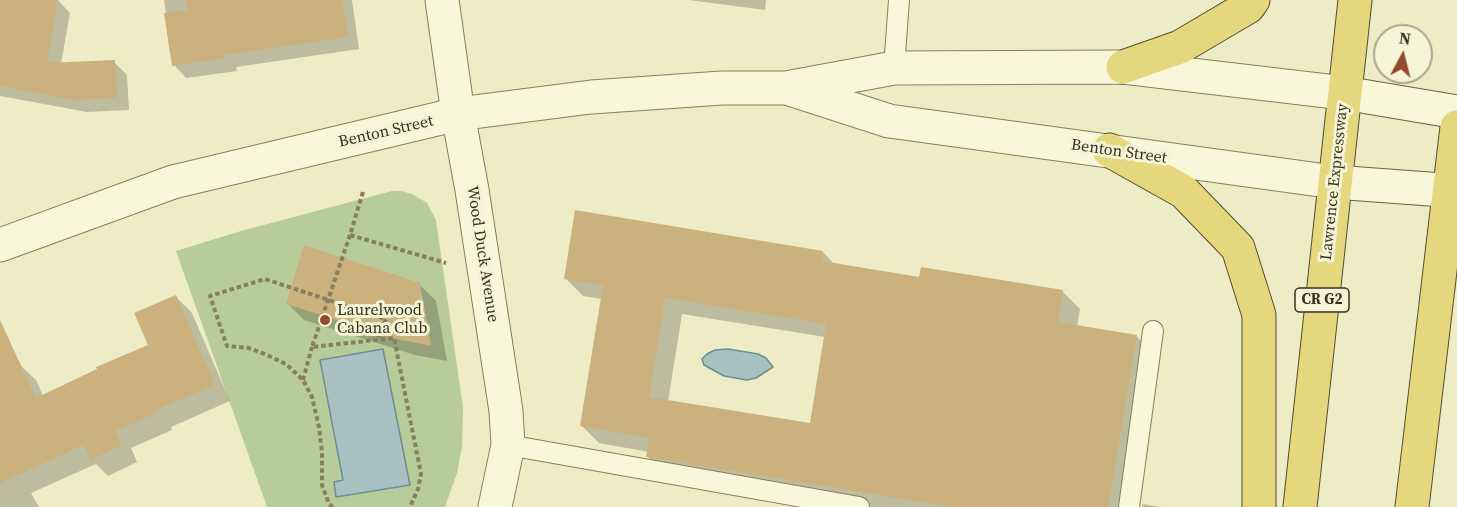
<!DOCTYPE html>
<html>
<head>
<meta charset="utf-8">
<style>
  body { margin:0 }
  #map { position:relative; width:1457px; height:507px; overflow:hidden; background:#edecc6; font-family:"Source Serif 4",serif }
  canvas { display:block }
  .north { position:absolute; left:1373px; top:24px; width:60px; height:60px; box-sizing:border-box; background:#f5f4d6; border:2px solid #aaa68d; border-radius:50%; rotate:7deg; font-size:16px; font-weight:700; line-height:24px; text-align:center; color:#393220 }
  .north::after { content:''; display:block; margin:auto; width:21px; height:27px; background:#95492e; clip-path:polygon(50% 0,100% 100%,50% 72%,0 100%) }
</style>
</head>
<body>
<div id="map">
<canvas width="1457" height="507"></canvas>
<div class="north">N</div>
</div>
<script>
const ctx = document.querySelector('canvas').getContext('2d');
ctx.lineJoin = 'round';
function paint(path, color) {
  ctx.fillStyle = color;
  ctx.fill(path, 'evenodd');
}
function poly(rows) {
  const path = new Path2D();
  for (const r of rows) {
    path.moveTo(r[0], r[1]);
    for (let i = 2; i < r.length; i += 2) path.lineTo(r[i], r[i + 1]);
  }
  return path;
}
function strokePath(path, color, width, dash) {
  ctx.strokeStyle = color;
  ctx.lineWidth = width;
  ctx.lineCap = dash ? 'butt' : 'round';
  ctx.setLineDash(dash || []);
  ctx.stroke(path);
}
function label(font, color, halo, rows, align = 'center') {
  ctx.font = font + ' "Source Serif 4",serif';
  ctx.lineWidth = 6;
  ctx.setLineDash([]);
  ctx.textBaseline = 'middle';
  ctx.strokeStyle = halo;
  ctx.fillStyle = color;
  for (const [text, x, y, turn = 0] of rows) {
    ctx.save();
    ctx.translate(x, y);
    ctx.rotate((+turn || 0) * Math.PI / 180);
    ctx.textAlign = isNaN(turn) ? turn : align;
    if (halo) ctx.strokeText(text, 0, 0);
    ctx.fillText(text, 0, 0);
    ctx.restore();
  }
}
paint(poly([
  [392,191,401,191,412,194,427,203,436,220,463,408,462,447,457,473,445,507,267,507,176,251,241,231]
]), '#b8cb9a');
const water = poly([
  [383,349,410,485,336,497,334,482,343,480,320,360,383,349],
  [728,349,758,354,766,358,773,367,756,378,747,380,724,376,704,365,702,359,707,354,715,350,728,349]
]);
paint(water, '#a7c1c0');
strokePath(water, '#6e8e8f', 1.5);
paint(poly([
  [0,0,58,0,70,13,61,64,114,62,127,75,129,110,87,112,0,96],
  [164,0,352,0,359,49,236,67,237,71,186,78,174,65],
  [689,0,766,0,765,10],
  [823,252,835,265,920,279,1063,292,1080,309,1077,327,1136,336,1154,354,1128,507,865,507,665,474,648,457,649,452,599,443,582,426,602,299,583,296,565,278],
  [682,314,825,337,811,424,668,402],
  [419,284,436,301,447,361,415,355,304,320,288,304],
  [175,296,192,313,230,401,171,427,172,430,131,448,137,462,108,476,96,464,31,493,39,507,0,507,0,373,19,364,36,380,43,396,150,345],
  [1143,504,1162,507,1142,507]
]), '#0003');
paint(poly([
  [0,0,58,0,47,63,115,60,117,98,74,100,0,86],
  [186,0,342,0,348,37,224,55,225,58,172,66,164,13,188,10],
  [575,210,823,251,822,261,919,277,921,267,1063,290,1058,322,1137,335,1108,507,952,507,646,457,649,438,580,426,603,285,564,279],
  [665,298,826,324,810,423,649,397],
  [304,245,420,283,431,346,397,339,286,304],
  [176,295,215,385,155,410,157,413,115,431,122,445,91,460,84,445,0,483,0,320,36,398,97,369,96,367,148,345,134,313]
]), '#cab17d');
const service = poly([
  [894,68,899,0],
  [508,445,859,507],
  [1129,507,1153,331]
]);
const minor = poly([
  [442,0,458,114,472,190,506,411,508,445,495,507]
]);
const tertiary = poly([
  [790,89,889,121,1334,182],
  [0,245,173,182,458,114,591,97,722,88,786,88,894,68,1123,67,1344,93]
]);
const secondary = poly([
  [1344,93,1457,112],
  [1334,182,1457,191]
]);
const trunk = poly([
  [1123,67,1180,47,1248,7,1253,0],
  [1109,150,1184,192,1238,248,1259,315,1259,507],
  [1300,507,1355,0],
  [1412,507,1457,127]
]);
strokePath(service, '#887f5c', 22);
strokePath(minor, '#887f5c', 35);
strokePath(tertiary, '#887f5c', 35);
strokePath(secondary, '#6a603f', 35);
strokePath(trunk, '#564c30', 35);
strokePath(poly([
  [363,192,350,235,446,263],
  [350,235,312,347,394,338,421,474,418,489,410,507],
  [303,380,312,347],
  [333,507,329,504,322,485,322,452,319,427,312,397,303,380,286,364,267,355,249,348,227,346,210,296,265,279,386,319,377,340]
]), '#887f5c', 4, [4.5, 3]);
strokePath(service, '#f8f7d9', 20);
strokePath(minor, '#f8f7d9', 33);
strokePath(tertiary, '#f8f7d9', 33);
strokePath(secondary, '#f8f7d9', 33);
strokePath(trunk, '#e4d77d', 33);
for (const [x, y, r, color] of [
  [325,320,6,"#95492e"]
]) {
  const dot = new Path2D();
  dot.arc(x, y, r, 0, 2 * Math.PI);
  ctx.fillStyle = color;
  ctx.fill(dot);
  strokePath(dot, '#f5f4d6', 2);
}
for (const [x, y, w] of [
  [1322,300,54]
]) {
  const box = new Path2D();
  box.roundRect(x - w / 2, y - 12, w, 24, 4.5);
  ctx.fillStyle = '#f5f4d6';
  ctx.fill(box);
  strokePath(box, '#393220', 1.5);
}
label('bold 15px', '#393220', null, [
  ["CR G2",1322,300]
]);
label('16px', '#393220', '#f5f4d6', [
  ["Benton Street",386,132,-13],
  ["Benton Street",1119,152,8],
  ["Lawrence Expressway",1335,182,-84],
  ["Wood Duck Avenue",482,254,81]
]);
label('16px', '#393220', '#f5f4d6', [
  ["Laurelwood",337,311],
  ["Cabana Club",337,329]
], 'left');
</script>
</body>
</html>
